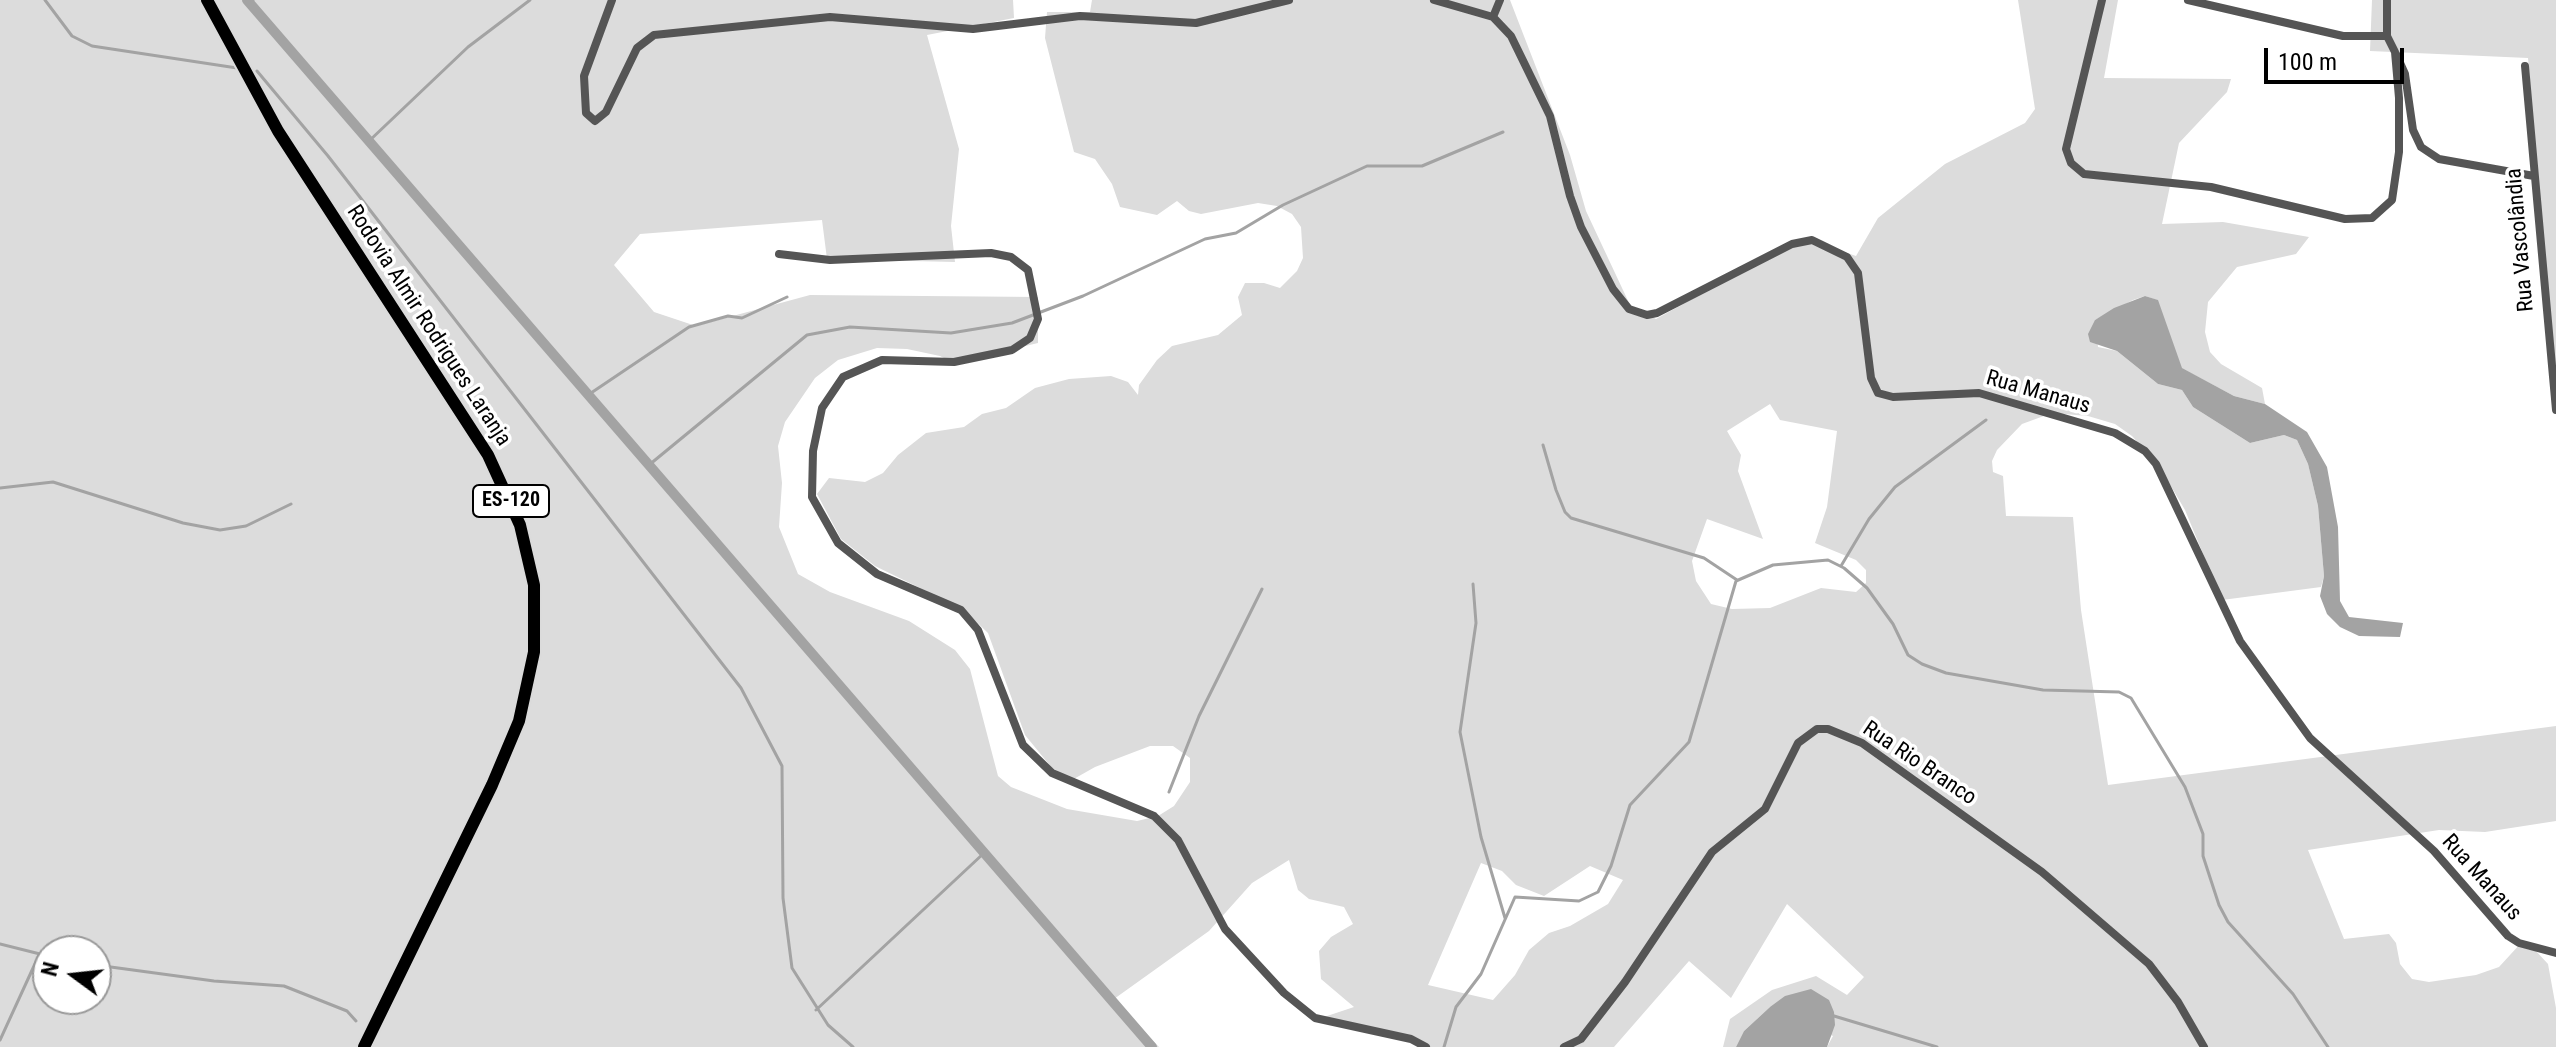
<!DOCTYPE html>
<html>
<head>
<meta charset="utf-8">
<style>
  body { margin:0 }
  #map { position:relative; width:2556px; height:1047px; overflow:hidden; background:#fff; font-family:"Roboto Condensed",sans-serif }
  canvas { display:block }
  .north { position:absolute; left:32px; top:935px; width:80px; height:80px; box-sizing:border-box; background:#fff; border:2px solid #999; border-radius:50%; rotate:285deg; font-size:22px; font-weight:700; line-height:32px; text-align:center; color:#000 }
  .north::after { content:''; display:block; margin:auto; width:28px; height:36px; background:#000; clip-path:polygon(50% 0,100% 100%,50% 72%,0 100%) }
  .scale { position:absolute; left:2264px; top:48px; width:140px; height:36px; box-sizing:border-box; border:4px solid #000; border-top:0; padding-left:10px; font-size:24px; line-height:28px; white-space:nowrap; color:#000; -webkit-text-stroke:6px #fff; paint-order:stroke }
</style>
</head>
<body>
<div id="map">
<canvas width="2556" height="1047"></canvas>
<div class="north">N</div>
<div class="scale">100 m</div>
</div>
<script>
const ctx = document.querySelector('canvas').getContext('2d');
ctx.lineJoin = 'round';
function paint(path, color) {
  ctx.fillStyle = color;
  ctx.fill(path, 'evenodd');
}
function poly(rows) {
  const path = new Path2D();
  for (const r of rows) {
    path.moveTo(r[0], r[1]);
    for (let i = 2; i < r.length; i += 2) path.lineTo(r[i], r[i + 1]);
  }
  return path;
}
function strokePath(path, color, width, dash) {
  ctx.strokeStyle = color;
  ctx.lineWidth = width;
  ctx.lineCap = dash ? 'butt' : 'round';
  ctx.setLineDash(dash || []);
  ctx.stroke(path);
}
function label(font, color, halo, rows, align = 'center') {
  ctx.font = font + ' "Roboto Condensed",sans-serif';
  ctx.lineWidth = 7;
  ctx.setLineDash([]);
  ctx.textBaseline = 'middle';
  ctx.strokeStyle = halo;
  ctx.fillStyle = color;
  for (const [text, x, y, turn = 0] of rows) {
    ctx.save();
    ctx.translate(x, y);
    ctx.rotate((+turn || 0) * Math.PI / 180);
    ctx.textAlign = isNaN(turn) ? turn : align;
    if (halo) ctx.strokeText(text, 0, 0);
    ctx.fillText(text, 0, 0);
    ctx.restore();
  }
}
paint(poly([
  [0,0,1013,0,1014,18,927,35,959,149,951,226,955,262,827,259,822,220,640,234,614,265,654,312,696,326,810,295,1038,297,1038,343,954,363,940,356,907,349,877,348,838,360,815,378,785,422,778,446,782,483,779,527,798,574,830,592,909,621,955,650,970,669,998,776,1011,787,1067,809,1137,821,1158,816,1174,806,1190,782,1190,758,1173,746,1150,746,1095,767,1072,780,1052,768,1025,735,988,633,963,609,875,566,841,539,817,494,829,478,865,482,883,473,898,455,926,433,964,427,982,414,1006,408,1035,388,1069,379,1111,376,1128,382,1138,395,1139,385,1157,360,1172,346,1218,335,1242,315,1238,297,1245,283,1264,283,1280,288,1297,271,1303,258,1301,227,1292,214,1277,206,1258,203,1201,214,1189,211,1177,201,1157,215,1120,207,1112,184,1095,159,1074,152,1045,38,1047,12,1090,12,1092,0,1510,0,1570,155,1586,211,1630,305,1656,319,1803,238,1856,256,1878,218,1945,164,2025,123,2035,109,2018,0,2118,0,2104,78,2231,79,2227,92,2179,143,2162,224,2223,222,2309,237,2296,254,2237,267,2208,302,2205,332,2210,352,2221,364,2262,388,2265,404,2234,396,2181,368,2157,300,2145,296,2133,300,2095,320,2098,347,2117,351,2158,384,2182,390,2193,407,2250,443,2284,435,2297,440,2308,464,2318,506,2324,576,2321,587,2222,600,2185,510,2159,466,2132,436,2115,424,2088,416,2052,413,2022,424,1997,450,1992,461,1993,472,2003,476,2006,516,2073,517,2081,610,2108,785,2556,726,2556,821,2485,832,2439,830,2308,850,2344,939,2389,934,2396,943,2400,964,2412,979,2429,982,2476,975,2499,967,2521,943,2536,951,2548,964,2556,1008,2556,1047,1827,1047,1833,1036,1770,1007,1744,1031,1736,1047,1723,1047,1730,1019,1772,990,1816,976,1847,995,1864,977,1787,904,1731,998,1689,961,1614,1047,1428,1047,1321,1018,1354,1007,1321,979,1319,951,1331,937,1353,924,1344,907,1309,899,1298,890,1289,860,1252,883,1209,931,1114,999,1159,1047,0,1047],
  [1770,404,1780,420,1837,431,1827,507,1815,543,1856,560,1866,570,1866,583,1856,592,1821,588,1770,608,1732,609,1711,604,1696,581,1692,561,1707,519,1763,539,1738,471,1741,455,1727,431],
  [1481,863,1502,871,1516,885,1544,896,1590,866,1623,880,1608,904,1570,926,1549,933,1529,950,1515,975,1493,1000,1428,985],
  [48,951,96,951,96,999,48,999],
  [2372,0,2556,0,2556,403,2528,58,2370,51]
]), '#dcdcdc');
paint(poly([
  [2145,296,2158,300,2182,368,2234,396,2265,404,2307,432,2327,467,2338,527,2340,601,2349,617,2403,623,2400,637,2359,636,2340,627,2327,614,2320,596,2324,576,2318,506,2308,464,2297,440,2284,435,2250,443,2193,407,2182,390,2158,384,2117,351,2090,342,2088,334,2095,320,2114,308],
  [1811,989,1829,1000,1834,1012,1835,1025,1827,1047,1736,1047,1744,1031,1770,1007,1785,996]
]), '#a3a3a3');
strokePath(poly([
  [45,0,72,36,92,46,237,68],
  [251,4,253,0],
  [257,71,328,156,741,688,782,766,783,898,792,968,828,1025,853,1047],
  [368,142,468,47,530,0],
  [588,395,689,327,728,316,742,318,787,297],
  [1543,445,1556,490,1565,512,1571,518,1704,558,1737,580],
  [649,465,807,335,850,327,951,333,1012,323,1083,296,1205,239,1236,233,1283,205,1367,166,1422,166,1503,132],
  [0,488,53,482,183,523,220,530,246,526,291,504],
  [1841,566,1869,519,1895,487,1986,420],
  [1473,584,1476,623,1460,732,1481,837,1505,918],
  [1169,792,1199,716,1262,589],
  [0,944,48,956],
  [96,965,214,981,284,986,347,1011,356,1021],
  [816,1010,984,853],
  [1834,1016,1937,1047],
  [0,1040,39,955],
  [1444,1047,1456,1007,1481,974,1515,897,1579,901,1598,892,1611,866,1630,805,1689,742,1736,581,1773,565,1828,560,1844,568,1867,588,1893,624,1908,655,1922,664,1946,673,2043,690,2119,692,2131,698,2185,787,2203,834,2203,856,2219,905,2228,922,2293,994,2328,1047]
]), '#a3a3a3', 3);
strokePath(poly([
  [247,0,1152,1047]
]), '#a3a3a3', 10);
const primary = poly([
  [207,0,278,131,488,455,520,525,534,585,534,652,519,721,492,785,364,1047]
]);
strokePath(primary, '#dbdbdb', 16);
strokePath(poly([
  [612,0,584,76,586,113,595,121,606,112,637,48,654,35,830,17,973,29,1080,16,1196,23,1289,0],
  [1434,0,1493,17,1511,36,1550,116,1570,196,1581,227,1613,289,1629,309,1647,315,1657,313,1792,244,1812,240,1847,257,1858,273,1871,378,1878,393,1893,397,1979,393,2115,433,2145,451,2156,464,2240,641,2310,738,2434,851,2508,936,2519,943,2556,953],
  [2102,0,2066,149,2071,163,2084,174,2211,187,2345,219,2372,218,2392,200,2399,152,2399,98,2395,52,2387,36],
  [2188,0,2343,36,2387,36,2387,0],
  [1493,17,1500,0],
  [2396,54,2405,74,2413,130,2421,147,2439,159,2534,176],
  [2525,66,2556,410],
  [779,254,830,260,991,253,1011,257,1028,270,1038,319,1030,338,1012,350,954,362,882,360,843,377,822,408,813,451,812,497,838,543,877,574,961,610,978,630,1023,745,1052,773,1154,816,1178,840,1225,929,1284,993,1315,1018,1411,1039,1426,1047],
  [1564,1047,1581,1039,1625,982,1712,852,1765,809,1798,743,1817,729,1828,729,1862,743,2042,872,2149,964,2178,1002,2204,1047]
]), '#555', 8);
strokePath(primary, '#000', 12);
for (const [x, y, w] of [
  [511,501,76]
]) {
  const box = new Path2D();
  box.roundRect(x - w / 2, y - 16, w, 32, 6);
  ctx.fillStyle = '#fff';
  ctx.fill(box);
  strokePath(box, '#000', 2);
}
label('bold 20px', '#000', null, [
  ["ES-120",511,501]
]);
label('22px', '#000', '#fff', [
  ["Rua Vascolândia",2521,240,-95],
  ["Rodovia Almir Rodrigues Laranja",428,326,57],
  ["Rua Manaus",2038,393,16],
  ["Rua Rio Branco",1919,764,34],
  ["Rua Manaus",2481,878,48]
]);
</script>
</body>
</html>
